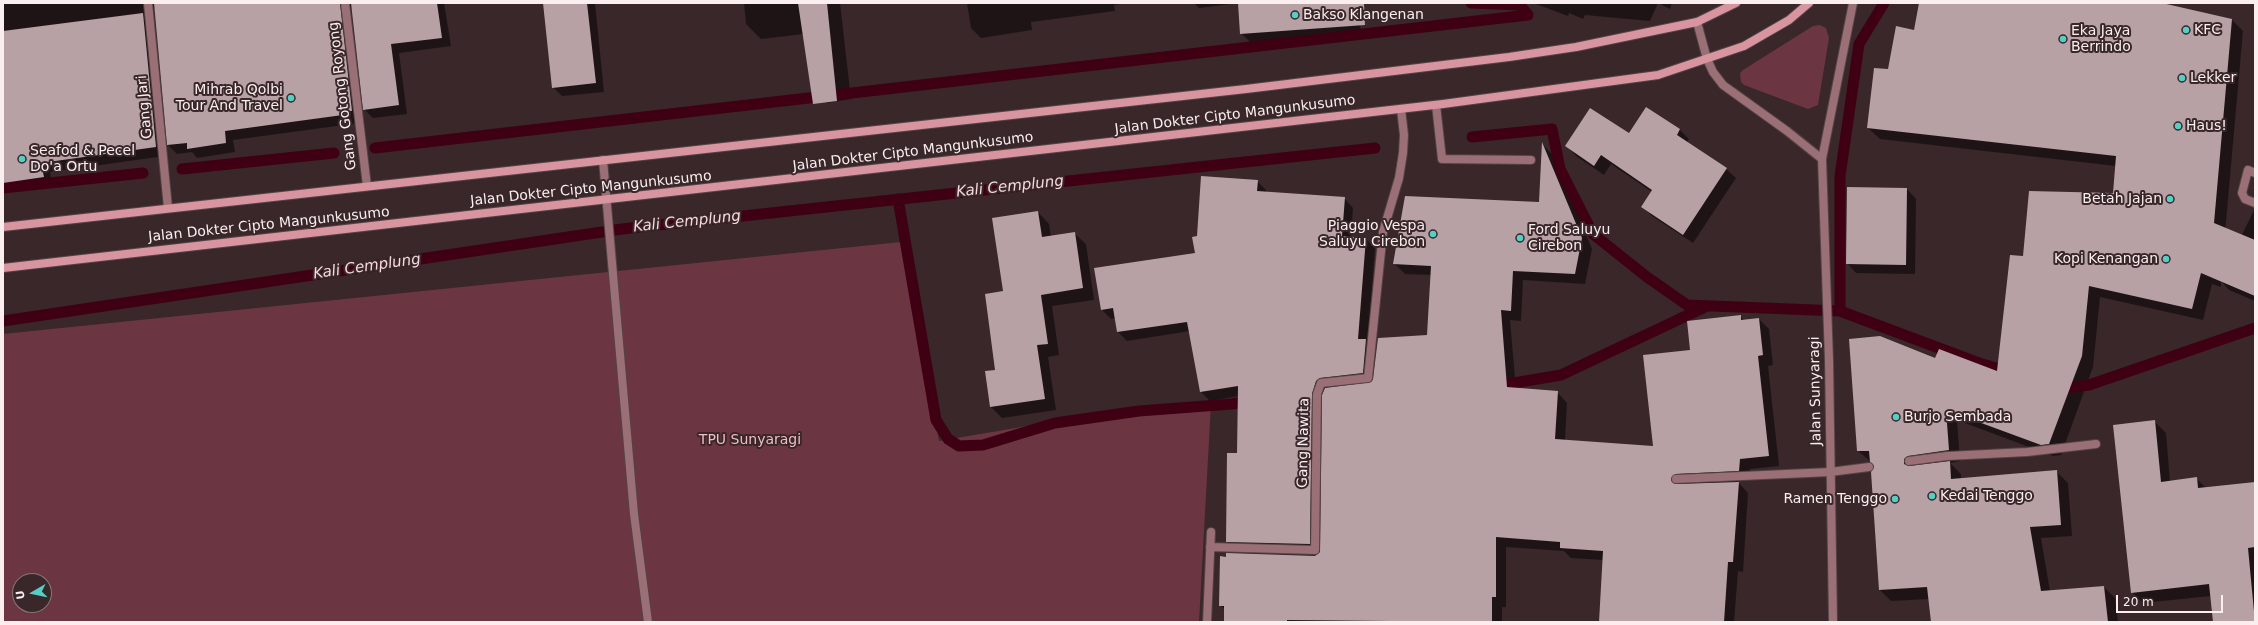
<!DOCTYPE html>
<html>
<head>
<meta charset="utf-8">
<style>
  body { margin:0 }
  #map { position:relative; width:2258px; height:625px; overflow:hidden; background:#39272a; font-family:"DejaVu Sans",sans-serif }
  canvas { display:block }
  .frame { position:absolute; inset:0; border:4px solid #faeeef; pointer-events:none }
  .north { position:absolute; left:12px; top:573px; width:40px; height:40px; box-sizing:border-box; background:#39272a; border:1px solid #867779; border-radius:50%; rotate:261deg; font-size:11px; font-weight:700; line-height:16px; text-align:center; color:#faeeef }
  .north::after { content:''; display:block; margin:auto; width:14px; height:18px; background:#55cec4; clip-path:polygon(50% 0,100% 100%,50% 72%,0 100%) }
  .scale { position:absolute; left:2116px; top:595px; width:107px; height:18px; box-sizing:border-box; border:2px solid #faeeef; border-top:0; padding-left:5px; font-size:12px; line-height:14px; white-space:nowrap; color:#faeeef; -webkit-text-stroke:3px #39272a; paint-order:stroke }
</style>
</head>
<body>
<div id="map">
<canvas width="2258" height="625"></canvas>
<div class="frame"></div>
<div class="north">U</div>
<div class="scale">20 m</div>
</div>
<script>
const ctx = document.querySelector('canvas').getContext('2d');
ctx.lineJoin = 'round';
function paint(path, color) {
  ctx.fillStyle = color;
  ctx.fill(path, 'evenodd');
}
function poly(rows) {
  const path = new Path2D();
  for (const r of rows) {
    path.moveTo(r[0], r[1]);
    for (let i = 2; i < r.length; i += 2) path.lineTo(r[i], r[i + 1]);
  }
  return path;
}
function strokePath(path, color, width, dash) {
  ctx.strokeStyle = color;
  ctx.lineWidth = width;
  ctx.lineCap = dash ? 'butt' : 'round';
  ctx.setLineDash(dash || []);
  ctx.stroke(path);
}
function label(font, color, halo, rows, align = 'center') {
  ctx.font = font + ' "DejaVu Sans",sans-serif';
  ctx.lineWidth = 4;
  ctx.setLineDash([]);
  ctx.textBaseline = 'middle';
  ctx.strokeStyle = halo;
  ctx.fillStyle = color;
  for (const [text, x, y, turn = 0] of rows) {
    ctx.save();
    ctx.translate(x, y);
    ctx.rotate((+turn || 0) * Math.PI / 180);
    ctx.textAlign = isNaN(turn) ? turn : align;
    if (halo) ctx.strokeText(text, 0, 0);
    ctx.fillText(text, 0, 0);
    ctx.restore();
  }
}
paint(poly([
  [1820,25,1826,28,1829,38,1818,105,1808,109,1744,85,1741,82,1740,73,1743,70,1813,26],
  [901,242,939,441,1128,409,1211,404,1199,622,3,622,3,334],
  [20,581,44,581,44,605,20,605]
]), '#6b3641');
paint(poly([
  [3,3,444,3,451,46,399,53,407,114,373,118,364,109,352,8,348,13,359,123,233,140,235,152,197,158,192,152,177,154,168,145,155,8,151,13,165,156,50,172,52,186,3,193],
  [544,3,595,3,604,92,562,96,553,87],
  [744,3,840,3,851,99,827,103,812,88,804,34,761,39,746,24],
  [967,3,1127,3,1114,5,1115,11,1031,22,1032,30,981,38,971,28],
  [1194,3,1358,3,1361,36,1251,43,1241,33,1239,3,1199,8],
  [1533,3,1532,3,1672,3,1670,9,1658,3,1650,21,1585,15,1583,19,1569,13,1568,16],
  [1920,3,2158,3,2232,20,2243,31,2221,278,2255,208,2255,301,2229,290,2221,281,2221,287,2212,284,2203,320,2100,297,2093,367,2061,455,2053,456,1957,420,1960,461,1950,463,1961,474,1961,479,2057,472,2068,483,2072,536,2041,538,2050,591,2104,587,2115,598,2118,622,1932,622,1929,599,1891,601,1880,590,1876,466,1858,451,1936,360,1998,372,2024,257,2114,194,2116,166,1880,139,1868,128,1889,70,1915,31],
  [1647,108,1680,130,1689,139,1687,142,1726,169,1736,178,1693,243,1652,216,1642,206,1652,192,1611,164,1604,175,1576,156,1567,146,1629,135],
  [1543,145,1552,154,1592,249,1585,284,1523,280,1521,321,1510,320,1516,389,1557,392,1567,403,1565,440,1654,447,1691,351,1740,316,1745,321,1759,319,1769,329,1773,365,1768,366,1779,466,1750,469,1749,480,1737,481,1748,493,1743,572,1738,571,1734,622,1600,622,1603,560,1571,558,1564,551,1506,547,1506,607,1502,607,1502,622,1225,622,1225,610,1220,605,1321,553,1323,394,1320,402,1318,553,1236,551,1227,542,1238,454,1239,396,1210,401,1201,392,1190,331,1127,341,1118,332,1115,318,1111,319,1102,310,1196,254,1198,237,1257,181,1266,190,1266,193,1344,198,1353,208,1351,238,1366,239,1375,248,1368,342,1375,349,1372,384,1428,336,1431,275,1405,274,1394,263,1540,203],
  [1351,384,1352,386,1326,389,1329,386],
  [1907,189,1916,199,1915,274,1856,273,1847,263],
  [1038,212,1049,224,1051,237,1074,233,1086,244,1094,300,1052,306,1059,355,1048,357,1056,410,1002,418,991,407,1004,292],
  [2154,421,2166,433,2170,482,2196,478,2206,488,2255,483,2255,622,2214,622,2211,596,2143,603,2132,592]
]), '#0007');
strokePath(poly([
  [1471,3,1520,5,1528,15],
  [1472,137,1552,129,1560,169,1593,234,1647,277,1687,305,1840,311,1979,363,2010,372],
  [375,148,1528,15],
  [182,169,334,153],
  [3,188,143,173],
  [898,199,936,420,948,439,959,446,983,445,1055,423,1139,411,1232,404,1252,400],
  [1840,311,1840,176,1859,44,1884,3],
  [3,321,622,229,1375,148],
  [1493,383,1508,384,1561,375,1705,307],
  [2056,385,2065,388,2089,385,2255,328]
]), '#3f0014', 11);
paint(poly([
  [154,3,340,3,352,111,350,111,350,114,225,131,226,143,187,149,187,143,167,145],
  [351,3,437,3,442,38,391,44,399,105,363,110],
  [543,3,587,3,596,83,552,88],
  [798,3,827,3,837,101,813,104],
  [1238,3,1364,3,1365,25,1240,34],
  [1919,3,2162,3,2232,19,2214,223,2255,240,2255,296,2201,273,2192,309,2089,286,2082,356,2049,444,2041,445,1946,410,1949,450,1908,456,1904,459,1904,464,1909,466,1950,461,1951,479,2057,470,2061,525,2030,527,2041,591,2104,586,2108,622,1931,622,1927,587,1879,590,1871,472,1874,466,1870,462,1869,451,1857,451,1849,339,1880,336,1935,358,1939,349,1997,371,2010,255,2023,256,2029,191,2113,193,2116,156,1867,128,1874,68,1888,69,1896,26,1914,30],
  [143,13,156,147,41,163,44,177,3,183,3,31],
  [1646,107,1680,129,1677,135,1727,168,1683,235,1641,207,1652,190,1601,155,1594,166,1565,146,1590,108,1629,133],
  [1542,142,1582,238,1575,274,1513,271,1511,311,1501,310,1507,387,1558,391,1555,439,1653,446,1643,355,1690,350,1687,321,1741,315,1741,320,1759,318,1763,355,1758,356,1769,456,1740,459,1739,471,1676,474,1671,479,1672,482,1676,484,1739,482,1733,562,1728,562,1724,622,1599,622,1603,551,1560,548,1560,542,1496,537,1496,597,1492,597,1492,622,1287,620,1287,622,1224,622,1224,606,1219,606,1220,556,1226,557,1226,553,1315,556,1320,552,1322,395,1325,388,1371,382,1373,379,1378,338,1427,335,1431,266,1393,264,1405,196,1539,202],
  [1201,176,1258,180,1257,191,1345,197,1342,236,1366,238,1358,339,1366,339,1363,373,1320,378,1316,381,1312,394,1310,544,1226,542,1227,453,1237,453,1238,386,1200,392,1187,322,1117,332,1113,308,1101,310,1094,268,1195,253,1192,237,1197,236],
  [1847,187,1907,188,1906,265,1846,264],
  [1038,211,1042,237,1075,232,1083,288,1041,295,1048,344,1037,345,1045,399,990,407,985,371,995,370,985,294,1003,291,992,218],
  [2155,420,2161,482,2197,477,2198,488,2255,482,2255,547,2248,548,2255,622,2213,622,2209,584,2131,593,2113,425]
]), '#b7a1a4');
const service = poly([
  [1436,105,1442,159,1531,160],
  [603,160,634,514,648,622],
  [2255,173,2248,170,2242,193,2245,199,2255,203],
  [1909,461,1947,456,2027,452,2096,444],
  [1676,479,1830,472,1869,467]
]);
const minor = poly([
  [148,3,168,208],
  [345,3,367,186],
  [1697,22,1707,59,1713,72,1723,85,1787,131,1822,159],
  [1210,547,1315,550,1317,394,1321,383,1368,378,1383,232,1399,178,1403,153,1404,135,1401,109],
  [1207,622,1211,532],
  [1833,622,1829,360,1822,159,1853,3]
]);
const secondary = poly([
  [3,227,1246,89,1509,57,1576,47,1697,22,1736,3],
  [3,268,1443,104,1658,75,1744,46,1789,20,1809,3]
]);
strokePath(service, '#544346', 10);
strokePath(minor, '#544346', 10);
strokePath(secondary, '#544346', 10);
strokePath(service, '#9a6f76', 8);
strokePath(minor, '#9a6f76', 8);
strokePath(secondary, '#d8949f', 8);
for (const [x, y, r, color] of [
  [1295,15,4,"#55cec4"],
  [2186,30,4,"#55cec4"],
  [2063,39,4,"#55cec4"],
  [2182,78,4,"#55cec4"],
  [291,98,4,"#55cec4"],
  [2178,126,4,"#55cec4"],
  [22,159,4,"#55cec4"],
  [2170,199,4,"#55cec4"],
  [1433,234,4,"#55cec4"],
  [1520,238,4,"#55cec4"],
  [2166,259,4,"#55cec4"],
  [1896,417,4,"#55cec4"],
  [1932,496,4,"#55cec4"],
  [1895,499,4,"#55cec4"]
]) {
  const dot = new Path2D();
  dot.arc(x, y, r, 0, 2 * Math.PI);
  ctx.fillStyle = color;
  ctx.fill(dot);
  strokePath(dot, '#39272a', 1.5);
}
label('14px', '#faeeef', '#39272a', [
  ["Bakso Klangenan",1303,15],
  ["KFC",2194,30],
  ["Eka Jaya",2071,31],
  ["Berrindo",2071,47],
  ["Lekker",2190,78],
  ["Mihrab Qolbi",283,90,"right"],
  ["Tour And Travel",283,106,"right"],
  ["Haus!",2186,126],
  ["Seafod & Pecel",30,151],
  ["Do'a Ortu",30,167],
  ["Betah Jajan",2162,199,"right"],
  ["Piaggio Vespa",1425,226,"right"],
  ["Saluyu Cirebon",1425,242,"right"],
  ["Ford Saluyu",1528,230],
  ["Cirebon",1528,246],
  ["Kopi Kenangan",2158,259,"right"],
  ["Burjo Sembada",1904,417],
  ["Kedai Tenggo",1940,496],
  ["Ramen Tenggo",1887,499,"right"]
], 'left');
label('14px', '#faeeef', '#39272a', [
  ["Gang Gotong Royong",343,96,-97],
  ["Gang Jari",145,107,-95],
  ["Jalan Dokter Cipto Mangunkusumo",1235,115,-7],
  ["Jalan Dokter Cipto Mangunkusumo",913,152,-7],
  ["Jalan Dokter Cipto Mangunkusumo",591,189,-6],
  ["Jalan Dokter Cipto Mangunkusumo",269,225,-6],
  ["Jalan Sunyaragi",1816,391,-91],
  ["Gang Nawita",1304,443,-89]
]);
label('14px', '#f1bcc4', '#39272a', [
  ["TPU Sunyaragi",750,440]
]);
label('italic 15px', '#f5d9dd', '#39272a', [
  ["Kali Cemplung",1010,187,-6],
  ["Kali Cemplung",687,222,-6],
  ["Kali Cemplung",367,267,-8]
]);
</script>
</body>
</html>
